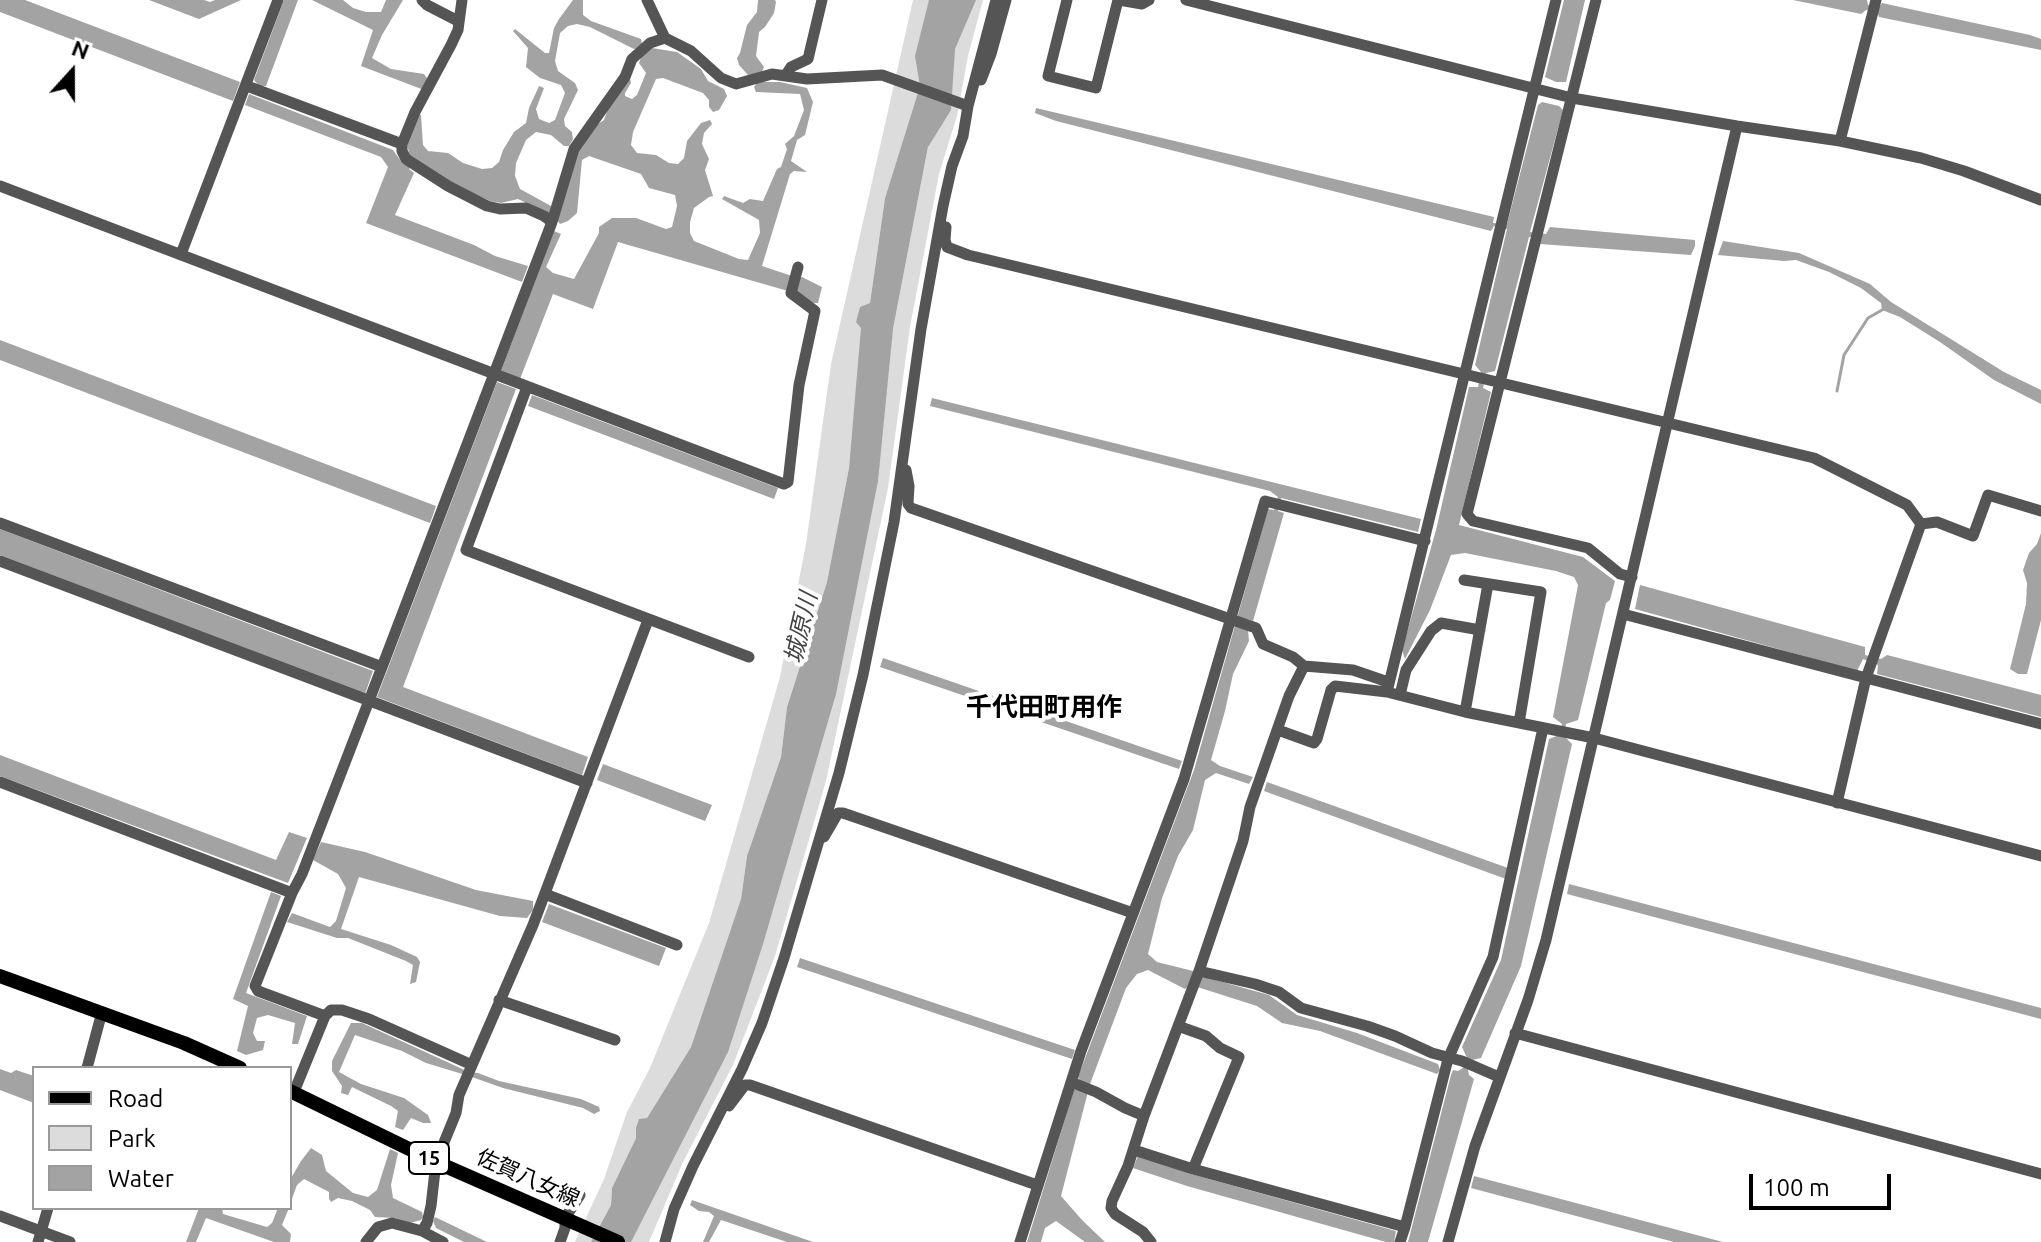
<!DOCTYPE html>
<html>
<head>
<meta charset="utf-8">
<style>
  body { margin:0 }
  #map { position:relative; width:2041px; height:1242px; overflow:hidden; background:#fff; font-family:Ubuntu,sans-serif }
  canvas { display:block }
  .legend { position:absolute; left:32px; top:1066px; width:260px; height:144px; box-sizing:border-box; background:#fff; border:2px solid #999; margin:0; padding:10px 14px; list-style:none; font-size:24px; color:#000 }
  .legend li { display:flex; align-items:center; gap:16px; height:40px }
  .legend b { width:40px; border:2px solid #999 }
  .north { position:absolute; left:32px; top:32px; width:80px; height:80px; -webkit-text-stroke:6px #fff; paint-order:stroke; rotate:21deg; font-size:22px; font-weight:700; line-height:32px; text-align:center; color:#000 }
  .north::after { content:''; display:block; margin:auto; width:28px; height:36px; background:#000; clip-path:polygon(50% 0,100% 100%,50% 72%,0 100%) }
  .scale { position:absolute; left:1749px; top:1174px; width:142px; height:36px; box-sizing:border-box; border:4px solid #000; border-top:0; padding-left:10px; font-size:24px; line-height:28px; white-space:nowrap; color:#000; -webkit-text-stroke:6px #fff; paint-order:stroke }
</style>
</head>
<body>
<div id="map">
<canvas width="2041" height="1242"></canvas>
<ul class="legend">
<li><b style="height:10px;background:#000"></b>Road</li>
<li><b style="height:22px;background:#dcdcdc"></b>Park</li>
<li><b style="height:22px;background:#a3a3a3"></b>Water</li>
</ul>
<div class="north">N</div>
<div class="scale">100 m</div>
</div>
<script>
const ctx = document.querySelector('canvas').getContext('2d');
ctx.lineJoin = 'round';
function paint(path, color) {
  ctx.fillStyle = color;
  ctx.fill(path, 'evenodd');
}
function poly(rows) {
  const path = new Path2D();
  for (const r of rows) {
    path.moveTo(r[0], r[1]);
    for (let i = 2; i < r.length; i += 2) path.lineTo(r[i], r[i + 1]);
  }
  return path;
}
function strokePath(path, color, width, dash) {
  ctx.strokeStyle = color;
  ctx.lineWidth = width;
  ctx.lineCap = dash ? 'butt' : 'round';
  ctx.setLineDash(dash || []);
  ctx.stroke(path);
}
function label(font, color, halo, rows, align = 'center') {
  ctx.font = font + ' Ubuntu,"Noto Sans JP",sans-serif';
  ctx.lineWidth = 8;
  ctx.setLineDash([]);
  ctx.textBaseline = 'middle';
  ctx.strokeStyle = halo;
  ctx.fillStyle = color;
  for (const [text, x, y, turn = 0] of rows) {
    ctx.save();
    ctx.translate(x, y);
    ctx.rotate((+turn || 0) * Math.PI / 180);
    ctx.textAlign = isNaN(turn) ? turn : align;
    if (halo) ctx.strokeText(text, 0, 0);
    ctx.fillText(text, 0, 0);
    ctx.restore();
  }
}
paint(poly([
  [913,0,938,0,920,86,885,198,870,303,856,321,862,328,849,468,827,582,787,707,781,757,747,856,741,899,691,1047,647,1118,636,1128,636,1138,612,1188,611,1205,591,1242,575,1242,604,1179,627,1112,650,1068,709,923,780,677,806,544,831,364],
  [968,0,983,0,968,56,957,116,939,174,910,327,888,488,826,781,775,956,733,1065,683,1162,649,1242,623,1242,719,1052,882,365,893,329,949,38]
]), '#dcdcdc');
paint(poly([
  [0,0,25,0,240,82,233,101,0,12],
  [149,0,204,0,210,2,215,0,241,0,199,19],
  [284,0,298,0,266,86,259,86,254,80],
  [312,0,343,0,353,8,366,12,381,12,386,0,403,0,382,35,372,58,391,69,424,74,429,81,424,90,361,66,373,30],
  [573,0,583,0,583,15,591,21,641,39,642,44,639,48,634,49,590,27,577,24,568,26,560,33,555,61,558,71,575,83,578,90,564,119,565,126,572,132,573,139,569,146,564,146,551,135,536,132,526,140,516,163,515,176,520,189,551,206,552,211,550,213,545,212,518,199,501,203,490,201,454,184,416,161,409,169,414,173,395,215,474,245,495,256,528,266,522,282,366,223,388,167,381,157,245,105,249,94,393,150,403,164,410,157,407,144,419,114,421,115,423,145,428,151,448,153,463,163,482,169,492,168,499,162,503,150,514,132,526,123,529,108,539,86,544,88,536,109,539,119,549,123,555,120,565,93,561,85,540,78,526,67,528,48,513,31,515,29,545,53,549,53,554,28,559,19],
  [758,0,775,0,776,2,774,13,765,27,759,32,756,56,764,67,761,74,764,82,780,82,807,88,813,102,805,135,797,140,791,161,807,172,794,171,790,174,762,266,798,278,802,277,822,287,818,303,814,303,788,291,618,242,593,309,553,294,520,379,501,371,554,231,561,234,546,267,553,273,574,279,599,233,599,227,612,218,636,218,666,229,672,227,677,206,675,195,649,188,641,174,589,156,582,160,577,213,568,221,560,224,557,220,578,147,598,124,604,120,609,106,630,78,631,83,625,93,625,96,632,99,637,95,646,73,639,63,642,55,652,48,677,52,701,69,708,81,724,89,727,96,719,110,713,112,709,107,709,100,703,93,663,78,656,79,633,132,631,145,637,153,656,155,669,163,678,164,684,158,687,141,701,123,710,120,712,124,704,133,702,144,709,159,705,170,713,196,709,197,694,208,690,222,690,233,694,241,739,259,748,260,760,233,759,220,722,199,724,196,743,203,750,199,763,201,777,169,781,167,787,149,785,144,794,136,804,110,800,94,756,92,754,87,757,83,754,76,748,75,739,65,737,58,740,53,747,25,757,12],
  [929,0,976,0,955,49,951,110,928,147,893,329,878,481,836,694,763,944,728,1052,631,1242,591,1242,611,1205,612,1188,636,1138,636,1128,639,1119,647,1118,691,1047,741,899,747,856,781,757,787,707,827,582,849,468,861,328,856,322,860,307,870,303,885,198,920,86,915,56],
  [1564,0,1585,0,1566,82,1556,82,1545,77],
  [1793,0,1867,0,1868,5,1879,7,1882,3,2030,35,2041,39,2041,50,1879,17,1877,12,1866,10,1861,14],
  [1542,102,1559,106,1563,110,1530,232,1546,234,1550,227,1695,240,1695,246,1691,255,1540,244,1542,238,1529,237,1495,371,1486,373,1483,388,1491,392,1459,525,1583,557,1615,581,1610,600,1606,603,1578,720,1566,724,1564,736,1572,744,1521,966,1481,1058,1472,1060,1468,1070,1469,1075,1474,1079,1428,1242,1408,1242,1451,1075,1453,1070,1458,1071,1463,1068,1467,1058,1462,1047,1501,960,1549,739,1559,735,1562,724,1553,717,1578,585,1574,577,1556,571,1465,553,1451,555,1430,610,1405,659,1402,650,1436,530,1469,387,1478,387,1481,372,1475,365,1507,229,1494,226,1491,231,1056,121,1035,113,1036,108,1494,217,1493,223,1507,224,1538,105],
  [1723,241,1799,253,1870,284,1891,302,2004,372,2041,390,2041,404,1994,380,1940,342,1900,317,1882,310,1881,303,1861,288,1829,272,1796,260,1784,261,1718,255],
  [0,340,436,506,433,515,430,523,0,360],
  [497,382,516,389,403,687,588,757,582,775,377,697],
  [532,395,778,488,774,499,528,406],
  [932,398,1421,519,1418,532,1281,498,1278,511,1284,513,1253,621,1247,619,1249,641,1233,674,1225,711,1211,760,1220,766,1253,777,1249,784,1216,773,1205,780,1193,830,1178,856,1162,898,1148,954,1157,962,1193,971,1194,974,1269,995,1297,1015,1357,1033,1438,1064,1440,1070,1437,1074,1320,1031,1282,1023,1257,1006,1191,985,1185,989,1148,970,1137,974,1126,988,1090,1084,1061,1196,1082,1220,1105,1242,1085,1242,1056,1221,1045,1228,1041,1242,1027,1242,1074,1090,1078,1088,1080,1081,1078,1077,1194,770,1268,509,1274,510,1278,497,1270,491,930,406],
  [0,529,373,671,365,694,0,555],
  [2041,533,2041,620,2027,674,2018,674,2010,669,2026,604,2027,583,2023,570,2029,553,2037,544],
  [1640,585,1865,647,1865,655,1881,659,1887,655,2041,695,2041,717,1877,674,1878,665,1863,659,1857,671,1635,609],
  [883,658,1182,761,1179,769,880,667],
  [0,755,276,860,289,832,307,838,288,883,0,776],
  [603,764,712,805,705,821,597,780],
  [1267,782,1508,868,1506,879,1264,791],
  [321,842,365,852,476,890,533,901,533,910,527,918,500,916,359,877,341,929,391,945,417,957,420,962,416,982,410,984,413,965,406,961,348,938,337,938,287,922,292,913,330,927,336,921,346,888,338,874,313,860],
  [1569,884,2041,1008,2041,1019,1567,894],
  [271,892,281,896,246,993,307,1016,298,1044,292,1044,295,1023,268,1015,257,1018,253,1033,257,1041,265,1041,263,1050,246,1055,237,1051,248,1006,233,999],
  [549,904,666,948,659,966,542,922],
  [800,958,1075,1050,1072,1059,797,967],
  [351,1023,362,1023,469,1072,478,1073,499,1081,581,1099,599,1107,600,1111,594,1114,583,1108,503,1088,469,1076,426,1063,402,1051,355,1035,339,1072,361,1084,404,1098,428,1115,431,1123,423,1123,411,1118,403,1130,395,1127,398,1111,391,1106,352,1087,348,1095,341,1093,342,1086,332,1071,332,1061],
  [0,1069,11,1073,16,1070,34,1076,34,1103,0,1090],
  [311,1148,322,1155,326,1171,353,1193,368,1197,377,1190,390,1149,398,1153,391,1185,393,1198,422,1212,423,1217,421,1220,410,1223,395,1218,375,1217,370,1210,352,1201,338,1198,331,1202,329,1199,329,1192,304,1179,297,1185,290,1204,290,1180,301,1161],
  [1138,1156,1191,1174,1396,1231,1394,1242,1386,1242,1187,1186,1133,1168],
  [1474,1176,1723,1242,1674,1242,1471,1188],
  [692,1200,813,1242,787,1242,721,1220,709,1242,703,1242,714,1216,709,1212,699,1211,690,1205],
  [199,1208,222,1208,223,1214,267,1227,272,1223,278,1208,289,1208,282,1225,291,1234,290,1242,274,1242,206,1218,196,1242,186,1242],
  [435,1217,487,1242,464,1242,436,1228,433,1221]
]), '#a3a3a3');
strokePath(poly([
  [1837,391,1844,355,1868,318,1882,310]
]), '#a3a3a3', 3);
strokePath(poly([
  [422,0,427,5,458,21],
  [462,0,458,30,451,45,415,112,402,144,402,151,406,159,448,186,487,206,500,209,526,208,544,216,552,222],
  [647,0,665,38,691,51,721,78,736,84,772,74,807,79,882,75,968,106],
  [1067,0,1048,76,1096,88,1118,0],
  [1119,0,1142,4,1149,0],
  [1186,0,1572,98,1737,126,1840,141,1921,158,1964,171,2041,200],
  [1596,0,1467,514,1473,521,1588,548,1620,574,1632,577],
  [785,76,791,67,808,59,822,0],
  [981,80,991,54,1006,0],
  [247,86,402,144],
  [1840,141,1876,0],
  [0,186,784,484,788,482,799,385,815,311,791,293,798,267],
  [946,227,945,240,947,247,968,255,1814,458,1907,505,1921,524],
  [181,254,278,0],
  [527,387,466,550,749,657],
  [906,470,909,486,908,504,911,508,1256,628,1263,644,1293,657,1304,666,1353,670,1388,682],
  [0,523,382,667],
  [1921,524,1937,522,1973,536,1988,495,2041,511],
  [0,561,587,783],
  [1464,580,1541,592,1519,723],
  [1623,614,2041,724],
  [1387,692,1556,0],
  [1400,695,1406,670,1431,631,1441,623,1480,630],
  [1465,712,1488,584],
  [1278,730,1314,743,1317,739,1331,690,1335,686,1387,692,1465,712,1594,738,2041,856],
  [0,782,292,893],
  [1837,803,1866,678,1921,524],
  [824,837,838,813,843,813,1133,913],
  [545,894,677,945],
  [1199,971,1255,984,1279,992,1301,1008,1367,1026,1395,1036,1432,1053,1462,1061,1499,1077],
  [499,1000,615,1040],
  [1178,1026,1206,1036,1220,1048,1239,1057,1193,1169],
  [1515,1033,2041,1174],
  [472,1065,369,1019,342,1010,331,1010,325,1016,258,991,255,986,292,893,302,874,382,667,552,222,574,149,625,77,632,59,650,43,665,38],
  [87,1068,102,1012],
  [1071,1082,1096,1092,1125,1108,1144,1116],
  [294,1092,325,1016],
  [729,1106,745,1085,750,1085,1037,1185],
  [1134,1150,1193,1169,1405,1227,1448,1059,1493,957,1543,728],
  [0,1216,70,1242],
  [422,1231,443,1242],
  [38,1242,48,1208],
  [366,1242,378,1227,392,1223,422,1231,427,1223,431,1206,436,1162,456,1113,459,1095,533,925,648,620],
  [560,1242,565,1228,565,1218,580,1195],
  [665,1242,674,1209,693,1166,742,1069,762,1023,784,958,839,773,863,675,894,522,921,329,943,206,952,166,963,136,968,106,996,0],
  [1020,1242,1081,1051,1184,779,1265,501,1425,541],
  [1151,1242,1143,1232,1115,1214,1111,1208,1112,1201,1128,1166,1144,1116,1199,971,1243,841,1250,807,1289,696,1304,666],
  [1400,1242,1405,1227],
  [1448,1242,1475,1146,1528,1000,1546,940,1737,126]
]), '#555', 11);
strokePath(poly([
  [0,976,184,1043,240,1068],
  [290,1091,436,1162,618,1242]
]), '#000', 14);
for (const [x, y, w] of [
  [429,1158,40]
]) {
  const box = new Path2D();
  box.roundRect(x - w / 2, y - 16, w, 32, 6);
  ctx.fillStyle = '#fff';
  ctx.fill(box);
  strokePath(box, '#000', 2);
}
label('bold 20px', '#000', null, [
  ["15",429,1158]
]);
label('22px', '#000', '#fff', [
  ["佐賀八女線",528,1178,24]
]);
label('italic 24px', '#444', '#fff', [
  ["城原川",801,628,-77]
]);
label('bold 26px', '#000', '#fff', [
  ["千代田町用作",1044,707]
]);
</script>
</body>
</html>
